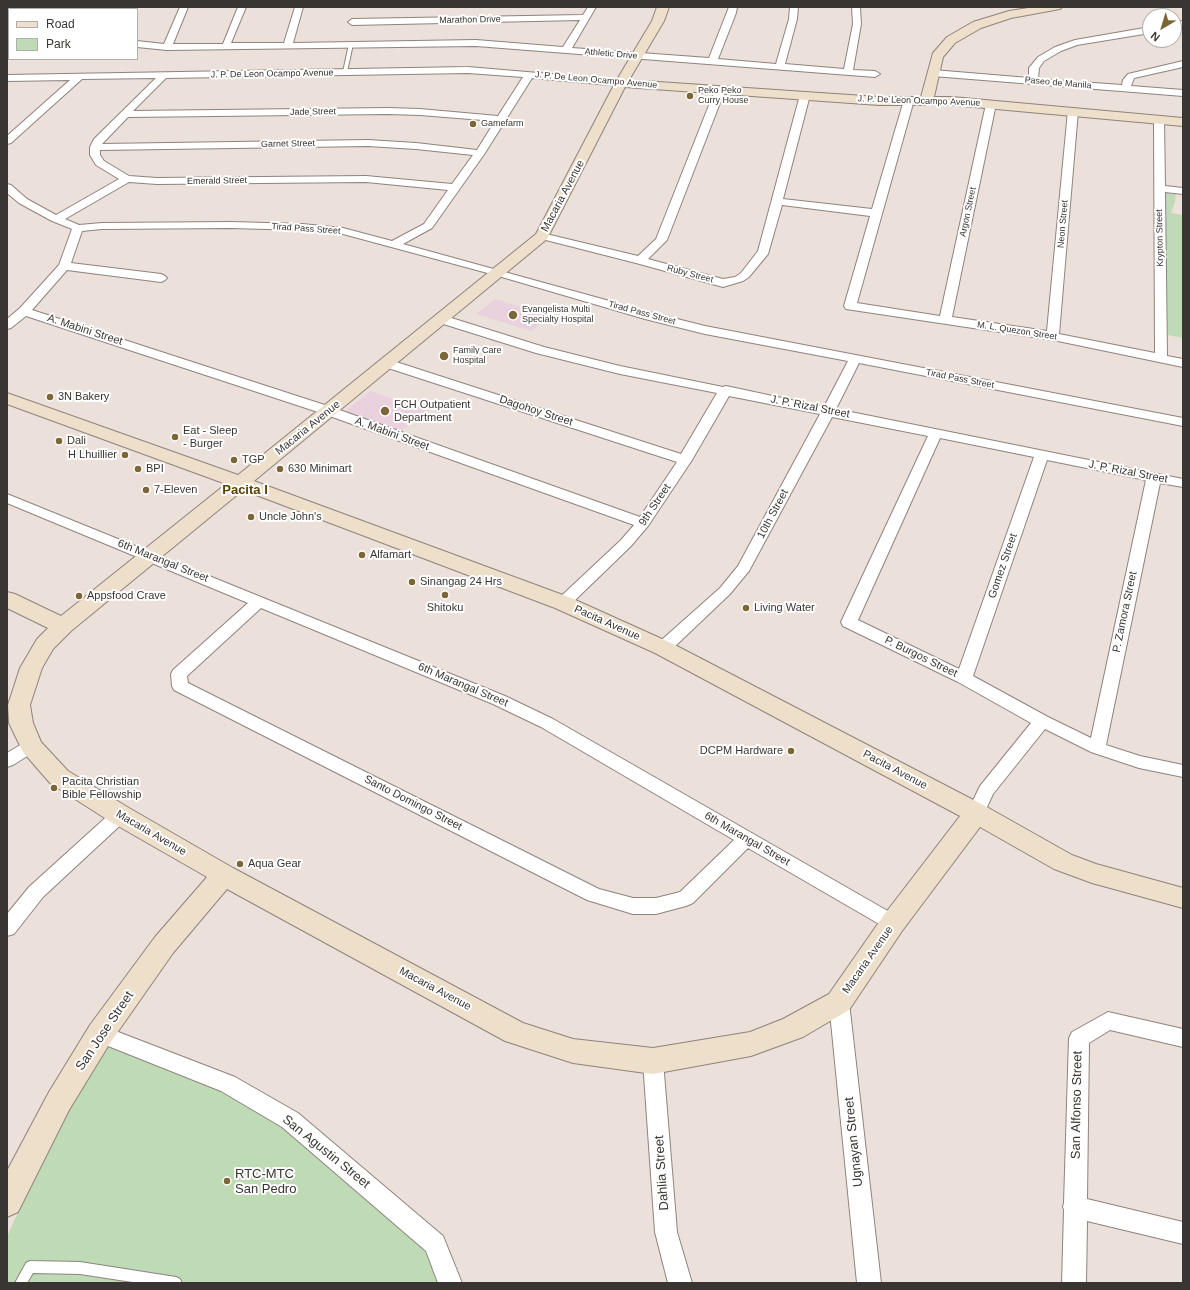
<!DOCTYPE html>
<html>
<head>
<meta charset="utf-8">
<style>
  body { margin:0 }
  #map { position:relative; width:1190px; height:1290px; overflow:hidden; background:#ece0da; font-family:Helvetica,sans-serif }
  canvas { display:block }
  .frame { position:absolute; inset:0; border:8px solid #393532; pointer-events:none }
  .legend { position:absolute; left:8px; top:8px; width:130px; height:52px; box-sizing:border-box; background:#fff; border:1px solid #b0aead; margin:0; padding:5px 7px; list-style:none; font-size:12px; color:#393532 }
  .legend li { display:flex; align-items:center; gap:8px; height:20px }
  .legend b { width:20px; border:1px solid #b0aead }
  .north { position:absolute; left:1142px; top:8px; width:40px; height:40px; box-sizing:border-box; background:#fff; border:1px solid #b0aead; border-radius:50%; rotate:218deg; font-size:11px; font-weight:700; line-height:16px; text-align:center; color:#393532 }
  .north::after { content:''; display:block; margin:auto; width:14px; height:18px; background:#7c6635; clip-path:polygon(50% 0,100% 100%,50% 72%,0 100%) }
</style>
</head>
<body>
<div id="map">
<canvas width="1190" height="1290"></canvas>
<div class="frame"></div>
<ul class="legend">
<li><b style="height:5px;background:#eddfc9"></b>Road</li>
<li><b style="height:11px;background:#bfdbb6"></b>Park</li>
</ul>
<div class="north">N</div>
</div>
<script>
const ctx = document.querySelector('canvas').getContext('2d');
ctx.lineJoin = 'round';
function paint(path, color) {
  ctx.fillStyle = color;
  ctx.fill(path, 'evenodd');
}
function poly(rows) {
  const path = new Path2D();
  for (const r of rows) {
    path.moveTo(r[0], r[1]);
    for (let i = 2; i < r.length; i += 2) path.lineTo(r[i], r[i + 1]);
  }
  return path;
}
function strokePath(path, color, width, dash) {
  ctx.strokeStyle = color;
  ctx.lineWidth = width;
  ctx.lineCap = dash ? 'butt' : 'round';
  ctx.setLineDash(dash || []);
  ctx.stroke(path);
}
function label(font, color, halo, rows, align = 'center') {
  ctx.font = font + ' Helvetica,sans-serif';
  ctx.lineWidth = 4;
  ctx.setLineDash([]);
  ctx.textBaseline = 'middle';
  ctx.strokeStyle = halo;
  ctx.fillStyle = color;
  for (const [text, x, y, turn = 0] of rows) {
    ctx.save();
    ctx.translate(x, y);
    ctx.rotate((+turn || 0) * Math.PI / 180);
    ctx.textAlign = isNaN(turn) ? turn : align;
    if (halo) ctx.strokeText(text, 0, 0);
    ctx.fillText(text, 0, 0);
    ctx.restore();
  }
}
paint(poly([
  [495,299,550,316,531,331,476,314],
  [370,391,427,410,400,432,344,412]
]), '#e9d1dd');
paint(poly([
  [1159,188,1176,191,1175,202,1171,213,1183,215,1183,338,1168,335],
  [127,1044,228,1084,435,1244,450,1283,7,1283,7,1237,48,1144,107,1048]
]), '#bfdbb6');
const lane = poly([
  [351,43,353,44,347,72,345,73,343,72,349,44,351,43],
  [30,1261,80,1262,176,1277,180,1279,182,1283,139,1283,80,1274,33,1273,27,1283,15,1283,26,1263,30,1261]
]);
const street = poly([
  [49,7,61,7,59,9,47,9,49,7],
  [119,7,130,7,129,9,118,9,119,7],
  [180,7,188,7,173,44,223,44,238,7,246,7,231,43,284,43,295,7,303,7,293,43,476,40,563,47,580,20,352,25,348,22,352,19,583,15,588,7,596,7,572,48,709,58,729,7,737,7,736,13,718,59,776,64,789,19,790,7,798,7,797,19,785,64,844,69,853,24,852,7,860,7,861,24,853,70,875,71,880,74,875,77,476,46,167,50,137,47,137,41,164,44,180,7],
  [1183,21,1183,27,1174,28,1174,22,1183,21],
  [1150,27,1150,33,1077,45,1061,51,1044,61,1039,68,1038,79,1122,85,1123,80,1128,74,1183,61,1183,67,1134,78,1131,86,1183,90,1183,96,933,76,928,73,933,70,1029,78,1029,68,1038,57,1055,47,1075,40,1150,27],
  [468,67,621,80,626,83,621,86,532,78,485,153,432,228,403,244,653,313,705,326,1183,418,1183,426,859,363,836,409,1183,479,1183,487,1160,483,1106,745,1140,756,1183,765,1183,777,1139,768,1091,752,1045,729,993,794,982,818,976,820,970,818,967,813,980,786,1031,723,958,682,843,626,841,622,928,436,832,417,749,571,730,594,669,652,663,653,657,652,655,648,657,644,720,588,738,566,820,414,729,396,692,460,648,526,631,546,568,607,563,608,558,607,555,603,558,599,621,540,634,525,324,414,26,316,11,328,7,329,7,319,20,308,59,265,72,229,52,221,19,203,7,193,7,184,11,185,27,199,56,215,119,179,96,165,90,155,90,147,94,139,156,78,82,79,11,143,7,144,7,136,70,80,7,81,7,75,468,67],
  [468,73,523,77,498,116,420,109,388,108,133,111,166,78,468,73],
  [388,114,420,115,495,121,477,150,416,143,368,140,102,144,128,117,388,114],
  [368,146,416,149,473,155,452,184,366,176,157,178,129,176,104,161,100,155,100,150,368,146],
  [129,182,157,184,366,182,448,190,424,224,392,241,343,228,302,224,231,222,102,223,79,225,65,219,129,182],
  [231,228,302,230,343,234,495,275,645,319,705,334,848,361,824,407,726,386,723,387,620,366,544,347,445,316,441,315,437,316,435,319,437,322,536,353,620,374,717,393,681,454,390,360,382,360,380,363,382,366,677,462,640,517,334,408,32,310,67,270,161,282,165,280,167,278,165,276,161,274,71,263,82,231,102,229,231,228],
  [940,438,1034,457,959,669,858,620,940,438],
  [1047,460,1146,480,1091,738,1048,717,973,676,1047,460],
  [720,87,725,90,667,240,648,259,723,279,735,277,741,273,758,251,800,95,805,92,810,95,783,199,872,209,904,100,909,97,914,100,857,303,940,316,986,104,991,101,996,104,952,317,1047,331,1068,111,1073,108,1078,111,1059,334,1155,353,1154,119,1156,117,1162,117,1164,119,1165,186,1183,188,1183,194,1165,192,1167,356,1183,359,1183,367,1053,340,846,309,844,306,870,216,782,205,768,254,749,277,743,281,723,287,636,263,538,238,536,236,538,234,542,233,638,256,656,239,715,90,720,87],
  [7,494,505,696,553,719,900,918,903,923,900,928,893,931,886,928,748,848,693,903,686,906,656,914,633,914,587,900,174,690,172,686,171,674,173,670,248,603,7,503,7,494],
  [261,608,493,704,541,727,734,840,680,892,656,898,633,898,599,889,188,683,187,676,261,608],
  [31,740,37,742,40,746,37,750,13,765,7,767,7,753,25,742,31,740],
  [120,808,126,810,129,815,126,820,43,897,14,934,7,936,7,914,29,887,114,810,120,808],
  [839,993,846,996,849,1002,881,1283,857,1283,829,1002,832,996,839,993],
  [1108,1012,1183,1029,1183,1047,1110,1030,1089,1043,1087,1199,1183,1222,1183,1244,1087,1221,1086,1283,1062,1283,1064,1210,1063,1207,1064,1203,1069,1038,1072,1032,1108,1012],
  [100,1025,235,1077,298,1113,443,1236,462,1283,438,1283,426,1251,282,1127,221,1091,93,1040,90,1034,93,1028,100,1025],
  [653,1052,660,1055,663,1061,677,1232,692,1283,668,1283,655,1232,643,1061,646,1055,653,1052]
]);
const secondary = poly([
  [657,7,669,7,664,21,629,80,879,97,921,97,933,53,947,37,973,22,1009,11,1035,7,1062,7,1060,9,1011,18,981,28,955,43,943,57,934,97,952,97,1183,118,1183,126,952,105,879,105,625,87,547,239,254,481,571,598,671,643,985,806,1072,855,1096,864,1183,888,1183,908,1092,883,1054,869,980,827,902,931,849,1010,803,1037,751,1056,653,1074,573,1063,505,1041,227,889,173,953,110,1043,69,1110,18,1212,7,1217,7,1171,49,1092,90,1025,155,937,207,877,111,822,50,783,23,752,9,723,8,705,20,668,37,639,48,628,7,608,7,592,15,594,61,616,226,484,7,404,7,393,238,475,536,234,615,83,652,21,657,7],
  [243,490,555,608,655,653,960,816,884,915,829,994,783,1019,750,1032,653,1048,573,1039,523,1023,233,868,129,808,68,771,41,742,33,723,30,705,42,668,53,649,71,631,243,490]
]);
strokePath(lane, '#8e837e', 2);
strokePath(street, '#8e837e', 2);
strokePath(secondary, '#8e837e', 2);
paint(lane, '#fff');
paint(street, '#fff');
paint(secondary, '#eddfc9');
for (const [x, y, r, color] of [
  [690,96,4,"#7c6635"],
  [473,124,4,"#7c6635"],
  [513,315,5,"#7c6635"],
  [444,356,5,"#7c6635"],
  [50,397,4,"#7c6635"],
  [385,411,5,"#7c6635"],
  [175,437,4,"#7c6635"],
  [59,441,4,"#7c6635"],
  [125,455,4,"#7c6635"],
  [234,460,4,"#7c6635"],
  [138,469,4,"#7c6635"],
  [280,469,4,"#7c6635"],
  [146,490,4,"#7c6635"],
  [251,517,4,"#7c6635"],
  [362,555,4,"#7c6635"],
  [412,582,4,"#7c6635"],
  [445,595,4,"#7c6635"],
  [79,596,4,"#7c6635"],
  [746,608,4,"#7c6635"],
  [791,751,4,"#7c6635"],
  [54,788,4,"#7c6635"],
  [240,864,4,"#7c6635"],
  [227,1181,4,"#7c6635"]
]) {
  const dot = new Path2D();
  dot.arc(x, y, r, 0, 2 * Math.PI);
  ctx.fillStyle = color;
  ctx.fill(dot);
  strokePath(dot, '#fff', 1.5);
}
label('9px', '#393532', '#fff', [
  ["Marathon Drive",470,20,-1],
  ["Athletic Drive",611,54,5],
  ["J. P. De Leon Ocampo Avenue",272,74,-1],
  ["J. P. De Leon Ocampo Avenue",596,80,5],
  ["Paseo de Manila",1058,83,5],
  ["J. P. De Leon Ocampo Avenue",919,101,2],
  ["Jade Street",313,112,-1],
  ["Garnet Street",288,144,-1],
  ["Emerald Street",217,181,-1],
  ["Argon Street",968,212,-78],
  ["Neon Street",1063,224,-85],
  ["Tirad Pass Street",306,229,4],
  ["Krypton Street",1160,238,-91],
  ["Ruby Street",690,274,15],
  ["Tirad Pass Street",642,313,15],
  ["M. L. Quezon Street",1017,331,9],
  ["Tirad Pass Street",960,379,11]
]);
label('9px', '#393532', '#fff', [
  ["Peko Peko",698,91],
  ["Curry House",698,101],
  ["Gamefarm",481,124],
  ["Evangelista Multi",522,310],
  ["Specialty Hospital",522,320],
  ["Family Care",453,351],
  ["Hospital",453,361]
], 'left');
label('11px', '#393532', '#fff', [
  ["Macaria Avenue",563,196,-62],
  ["A. Mabini Street",85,330,18],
  ["J. P. Rizal Street",810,407,11],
  ["Dagohoy Street",536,411,18],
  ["Macaria Avenue",308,428,-39],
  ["A. Mabini Street",392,434,20],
  ["J. P. Rizal Street",1128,472,11],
  ["9th Street",655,505,-56],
  ["10th Street",773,514,-62],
  ["6th Marangal Street",163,561,22],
  ["Gomez Street",1003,566,-71],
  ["P. Zamora Street",1125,612,-78],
  ["Pacita Avenue",607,623,24],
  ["P. Burgos Street",921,657,26],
  ["6th Marangal Street",463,685,23],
  ["Pacita Avenue",895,770,28],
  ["Santo Domingo Street",413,803,27],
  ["Macaria Avenue",151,833,30],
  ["6th Marangal Street",747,839,30],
  ["Macaria Avenue",868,960,-55],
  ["Macaria Avenue",435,989,28]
]);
label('11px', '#393532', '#fff', [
  ["3N Bakery",58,397],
  ["FCH Outpatient",394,405],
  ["Department",394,418],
  ["Eat - Sleep",183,431],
  ["- Burger",183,444],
  ["Dali",67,441],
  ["H Lhuillier",117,455,"right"],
  ["TGP",242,460],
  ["BPI",146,469],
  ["630 Minimart",288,469],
  ["7-Eleven",154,490],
  ["Uncle John's",259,517],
  ["Alfamart",370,555],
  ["Sinangag 24 Hrs",420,582],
  ["Appsfood Crave",87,596],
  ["Shitoku",445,608,"center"],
  ["Living Water",754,608],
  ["DCPM Hardware",783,751,"right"],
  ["Pacita Christian",62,782],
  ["Bible Fellowship",62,795],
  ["Aqua Gear",248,864]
], 'left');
label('bold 13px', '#5a4302', '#fff', [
  ["Pacita I",245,490]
]);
label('13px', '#393532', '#fff', [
  ["San Jose Street",105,1031,-56],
  ["San Alfonso Street",1077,1105,-89],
  ["Ugnayan Street",854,1142,-96],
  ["San Agustin Street",326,1152,39],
  ["Dahlia Street",662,1173,-94]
]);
label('13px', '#393532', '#fff', [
  ["RTC-MTC",235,1174],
  ["San Pedro",235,1189]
], 'left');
</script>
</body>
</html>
